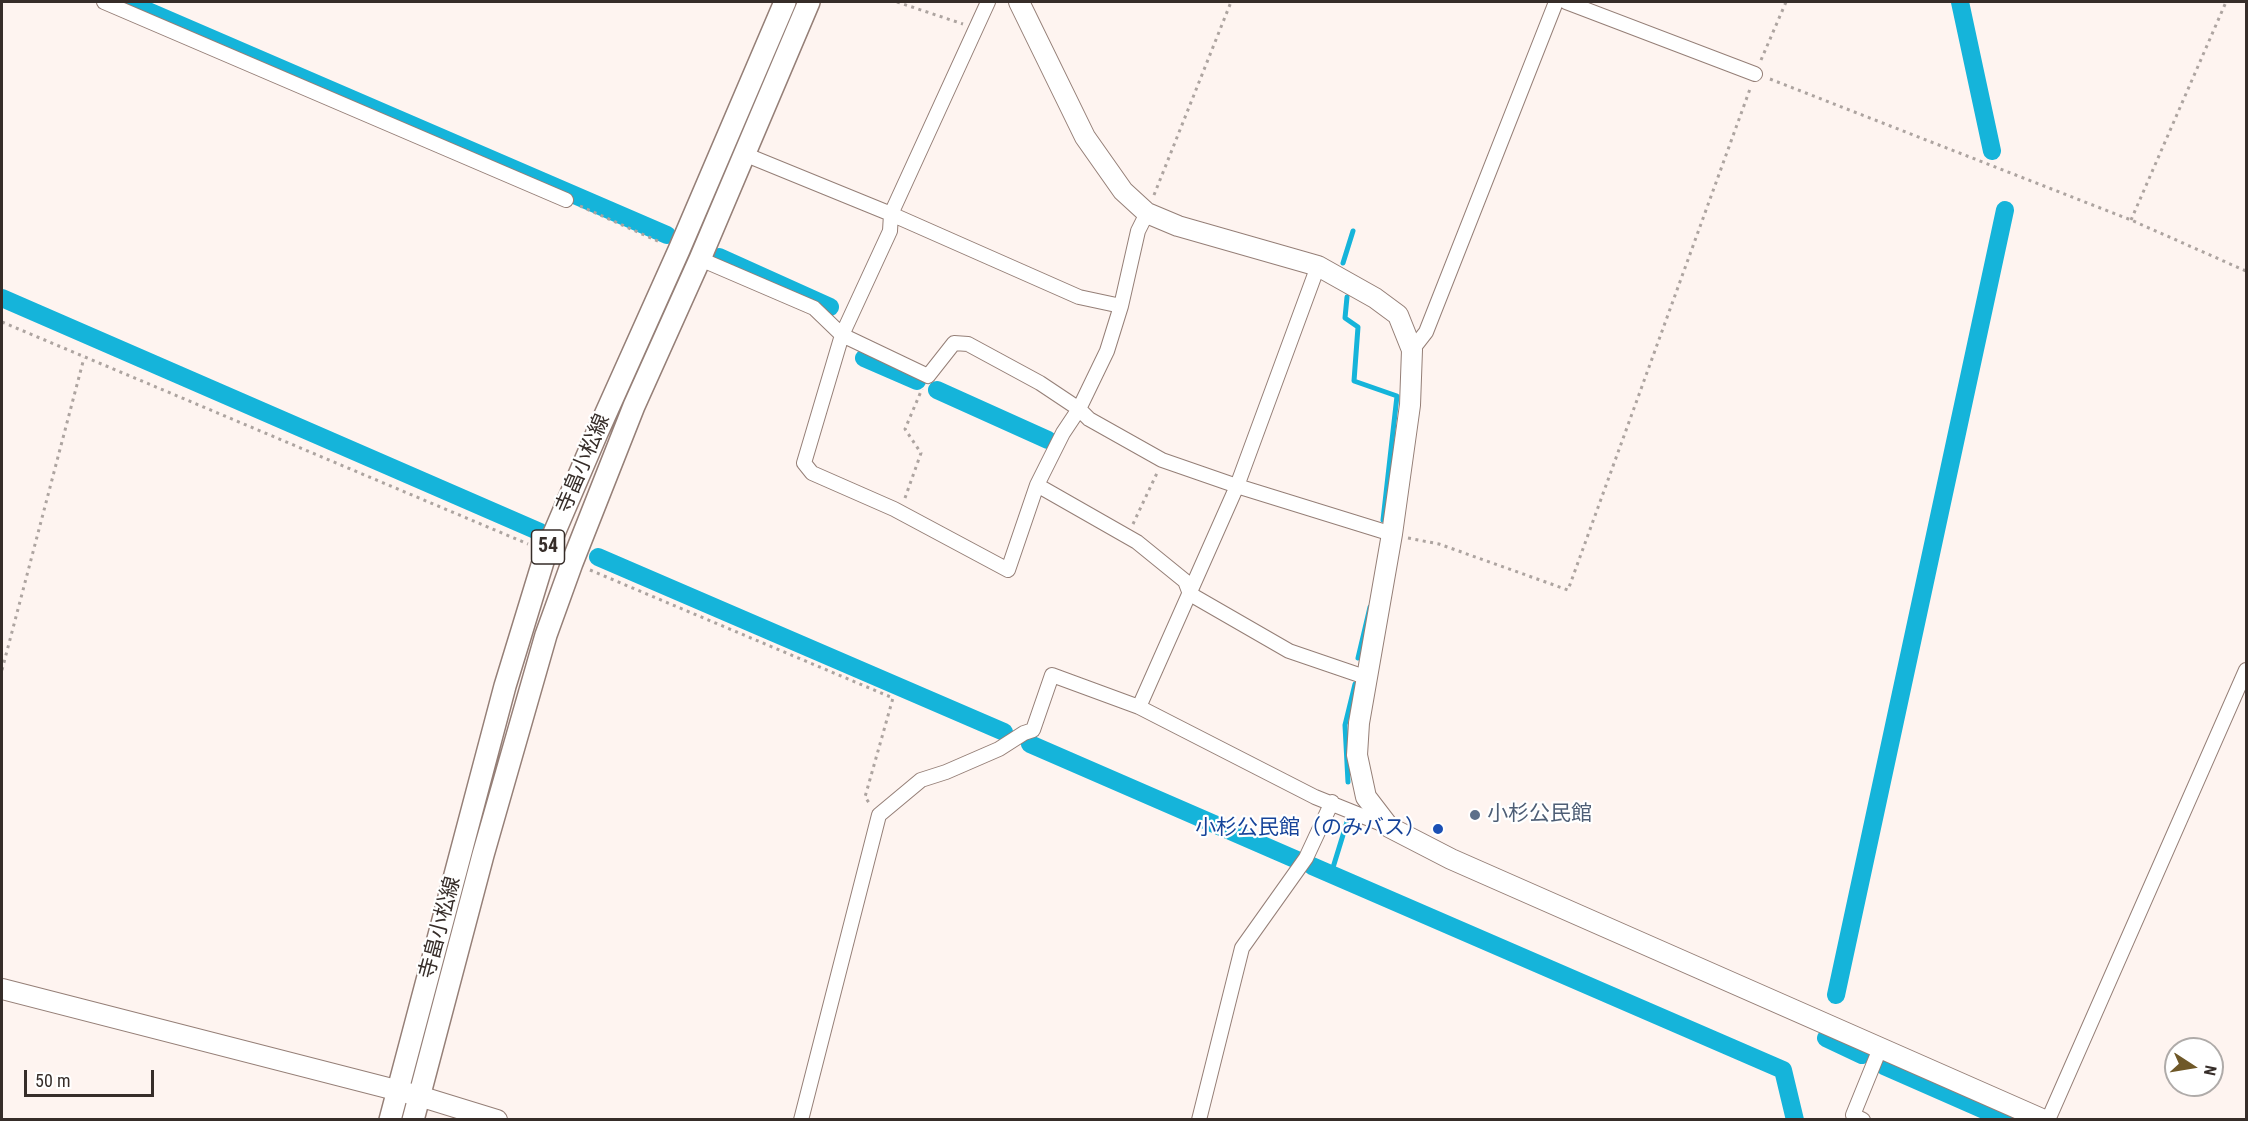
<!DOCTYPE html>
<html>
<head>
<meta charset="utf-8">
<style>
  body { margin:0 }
  #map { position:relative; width:2248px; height:1121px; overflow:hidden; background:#fef4f0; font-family:"Roboto Condensed",sans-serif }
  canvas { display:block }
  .frame { position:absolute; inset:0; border:3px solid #362d29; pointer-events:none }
  .north { position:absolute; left:2164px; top:1037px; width:60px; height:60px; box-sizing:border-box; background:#fff; border:2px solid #afaba9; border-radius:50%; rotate:102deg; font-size:16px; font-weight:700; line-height:24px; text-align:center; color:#362d29 }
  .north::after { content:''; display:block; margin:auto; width:21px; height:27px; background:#6f5828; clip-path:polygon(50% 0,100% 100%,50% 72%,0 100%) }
  .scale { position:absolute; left:24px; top:1070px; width:130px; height:27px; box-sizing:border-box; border:3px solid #362d29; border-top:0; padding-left:8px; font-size:18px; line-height:21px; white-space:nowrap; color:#362d29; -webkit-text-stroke:4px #fff; paint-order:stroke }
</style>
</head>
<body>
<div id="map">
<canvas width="2248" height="1121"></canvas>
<div class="frame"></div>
<div class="north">N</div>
<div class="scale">50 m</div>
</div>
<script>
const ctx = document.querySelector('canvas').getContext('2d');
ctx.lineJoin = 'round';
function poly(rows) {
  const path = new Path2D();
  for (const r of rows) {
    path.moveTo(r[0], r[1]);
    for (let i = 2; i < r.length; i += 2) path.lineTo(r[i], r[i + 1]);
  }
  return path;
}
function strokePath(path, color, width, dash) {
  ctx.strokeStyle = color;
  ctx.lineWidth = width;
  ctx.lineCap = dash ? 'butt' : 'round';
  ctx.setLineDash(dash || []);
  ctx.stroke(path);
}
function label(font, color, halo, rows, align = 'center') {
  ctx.font = font + ' "Roboto Condensed","Noto Sans JP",sans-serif';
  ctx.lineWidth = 4.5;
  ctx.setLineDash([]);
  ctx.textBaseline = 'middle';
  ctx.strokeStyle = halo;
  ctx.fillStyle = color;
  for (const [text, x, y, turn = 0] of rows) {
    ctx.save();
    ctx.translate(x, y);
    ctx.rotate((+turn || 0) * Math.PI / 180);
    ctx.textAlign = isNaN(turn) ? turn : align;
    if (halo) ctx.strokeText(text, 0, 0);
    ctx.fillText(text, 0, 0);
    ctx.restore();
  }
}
strokePath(poly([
  [1343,263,1353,231],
  [1347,297,1345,318,1358,327,1354,381,1397,396,1383,520],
  [1358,658,1370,607],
  [1348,782,1345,725,1355,684],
  [1331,874,1347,822]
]), '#15b4da', 5);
strokePath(poly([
  [127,2,667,235],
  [1960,2,1992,151],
  [719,257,830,307],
  [2,298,540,532],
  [864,358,917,381],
  [937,390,1048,440],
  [598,557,1004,732],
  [1030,744,1297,860],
  [1312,866,1783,1070,1795,1120],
  [1836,995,2005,210],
  [1826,1038,1862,1055],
  [1884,1066,2007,1120]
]), '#15b4da', 18);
const street = poly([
  [104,2,566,200],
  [988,2,891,214,890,231,842,335,804,463,812,473,894,509,1008,570,1037,485,1137,542,1185,581,1190,594,1289,651,1368,678],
  [1566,2,1755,74],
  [744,154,891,214,1079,297,1121,306],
  [700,259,814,308,842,335,928,376,954,343,968,344,1040,383,1079,409,1089,419,1162,460,1237,486,1392,534],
  [1412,350,1426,332,1556,2],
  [1037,485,1063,433,1079,409,1107,351,1121,306,1138,231,1147,213],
  [1139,707,1237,486,1318,266],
  [801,1120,879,815,921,780,946,772,999,749,1024,733,1033,730,1052,675,1139,707,1315,797,1387,826],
  [1199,1120,1242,948,1306,858,1332,802],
  [1863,1120,1853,1115,1881,1046],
  [2048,1120,2246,670]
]);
const secondary = poly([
  [1019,2,1085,137,1123,191,1147,213,1178,226,1318,266,1375,298,1398,315,1412,350,1410,405,1392,534,1359,723,1357,755,1366,797,1389,827,1451,859,2044,1120],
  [2,989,419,1096,497,1120]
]);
const primary = poly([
  [390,1120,505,686,546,552,597,433,679,250,785,2],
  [413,1120,483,855,546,635,572,563,634,406,700,259,809,2]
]);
strokePath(street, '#957f77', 16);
strokePath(secondary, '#957f77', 22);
strokePath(primary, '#957f77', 24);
strokePath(poly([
  [897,2,963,24],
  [1761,60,1786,2],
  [1770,79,2131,220,2246,271],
  [1154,195,1231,2],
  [580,206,662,243],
  [2131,220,2226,2],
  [2,322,528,544],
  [905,498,921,453,905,429,922,389],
  [1133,524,1157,473],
  [1408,538,1439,544,1568,590,1750,89],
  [590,570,893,698,865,797,870,804],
  [2,670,84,358]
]), '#ada4a0', 3, [3, 4.5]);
strokePath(street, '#fff', 14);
strokePath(secondary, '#fff', 20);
strokePath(primary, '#fff', 21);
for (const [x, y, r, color] of [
  [1475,815,6,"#5c6f8a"],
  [1438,829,6,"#1a4fb4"]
]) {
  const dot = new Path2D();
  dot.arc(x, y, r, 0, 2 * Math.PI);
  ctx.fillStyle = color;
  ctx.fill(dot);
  strokePath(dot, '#fff', 2);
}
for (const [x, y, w] of [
  [548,547,33]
]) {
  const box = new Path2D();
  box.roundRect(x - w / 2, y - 17, w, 34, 4.5);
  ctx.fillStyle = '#fff';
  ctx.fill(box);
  strokePath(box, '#362d29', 1.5);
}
label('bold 20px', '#362d29', null, [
  ["54",548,547]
]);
label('21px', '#362d29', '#fff', [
  ["寺畠小松線",584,464,-67],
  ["寺畠小松線",441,928,-75]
]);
label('21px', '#4e5e75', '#fff', [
  ["小杉公民館",1487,815]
], 'left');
label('21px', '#164399', '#fff', [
  ["小杉公民館（のみバス）",1426,829]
], 'right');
</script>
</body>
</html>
